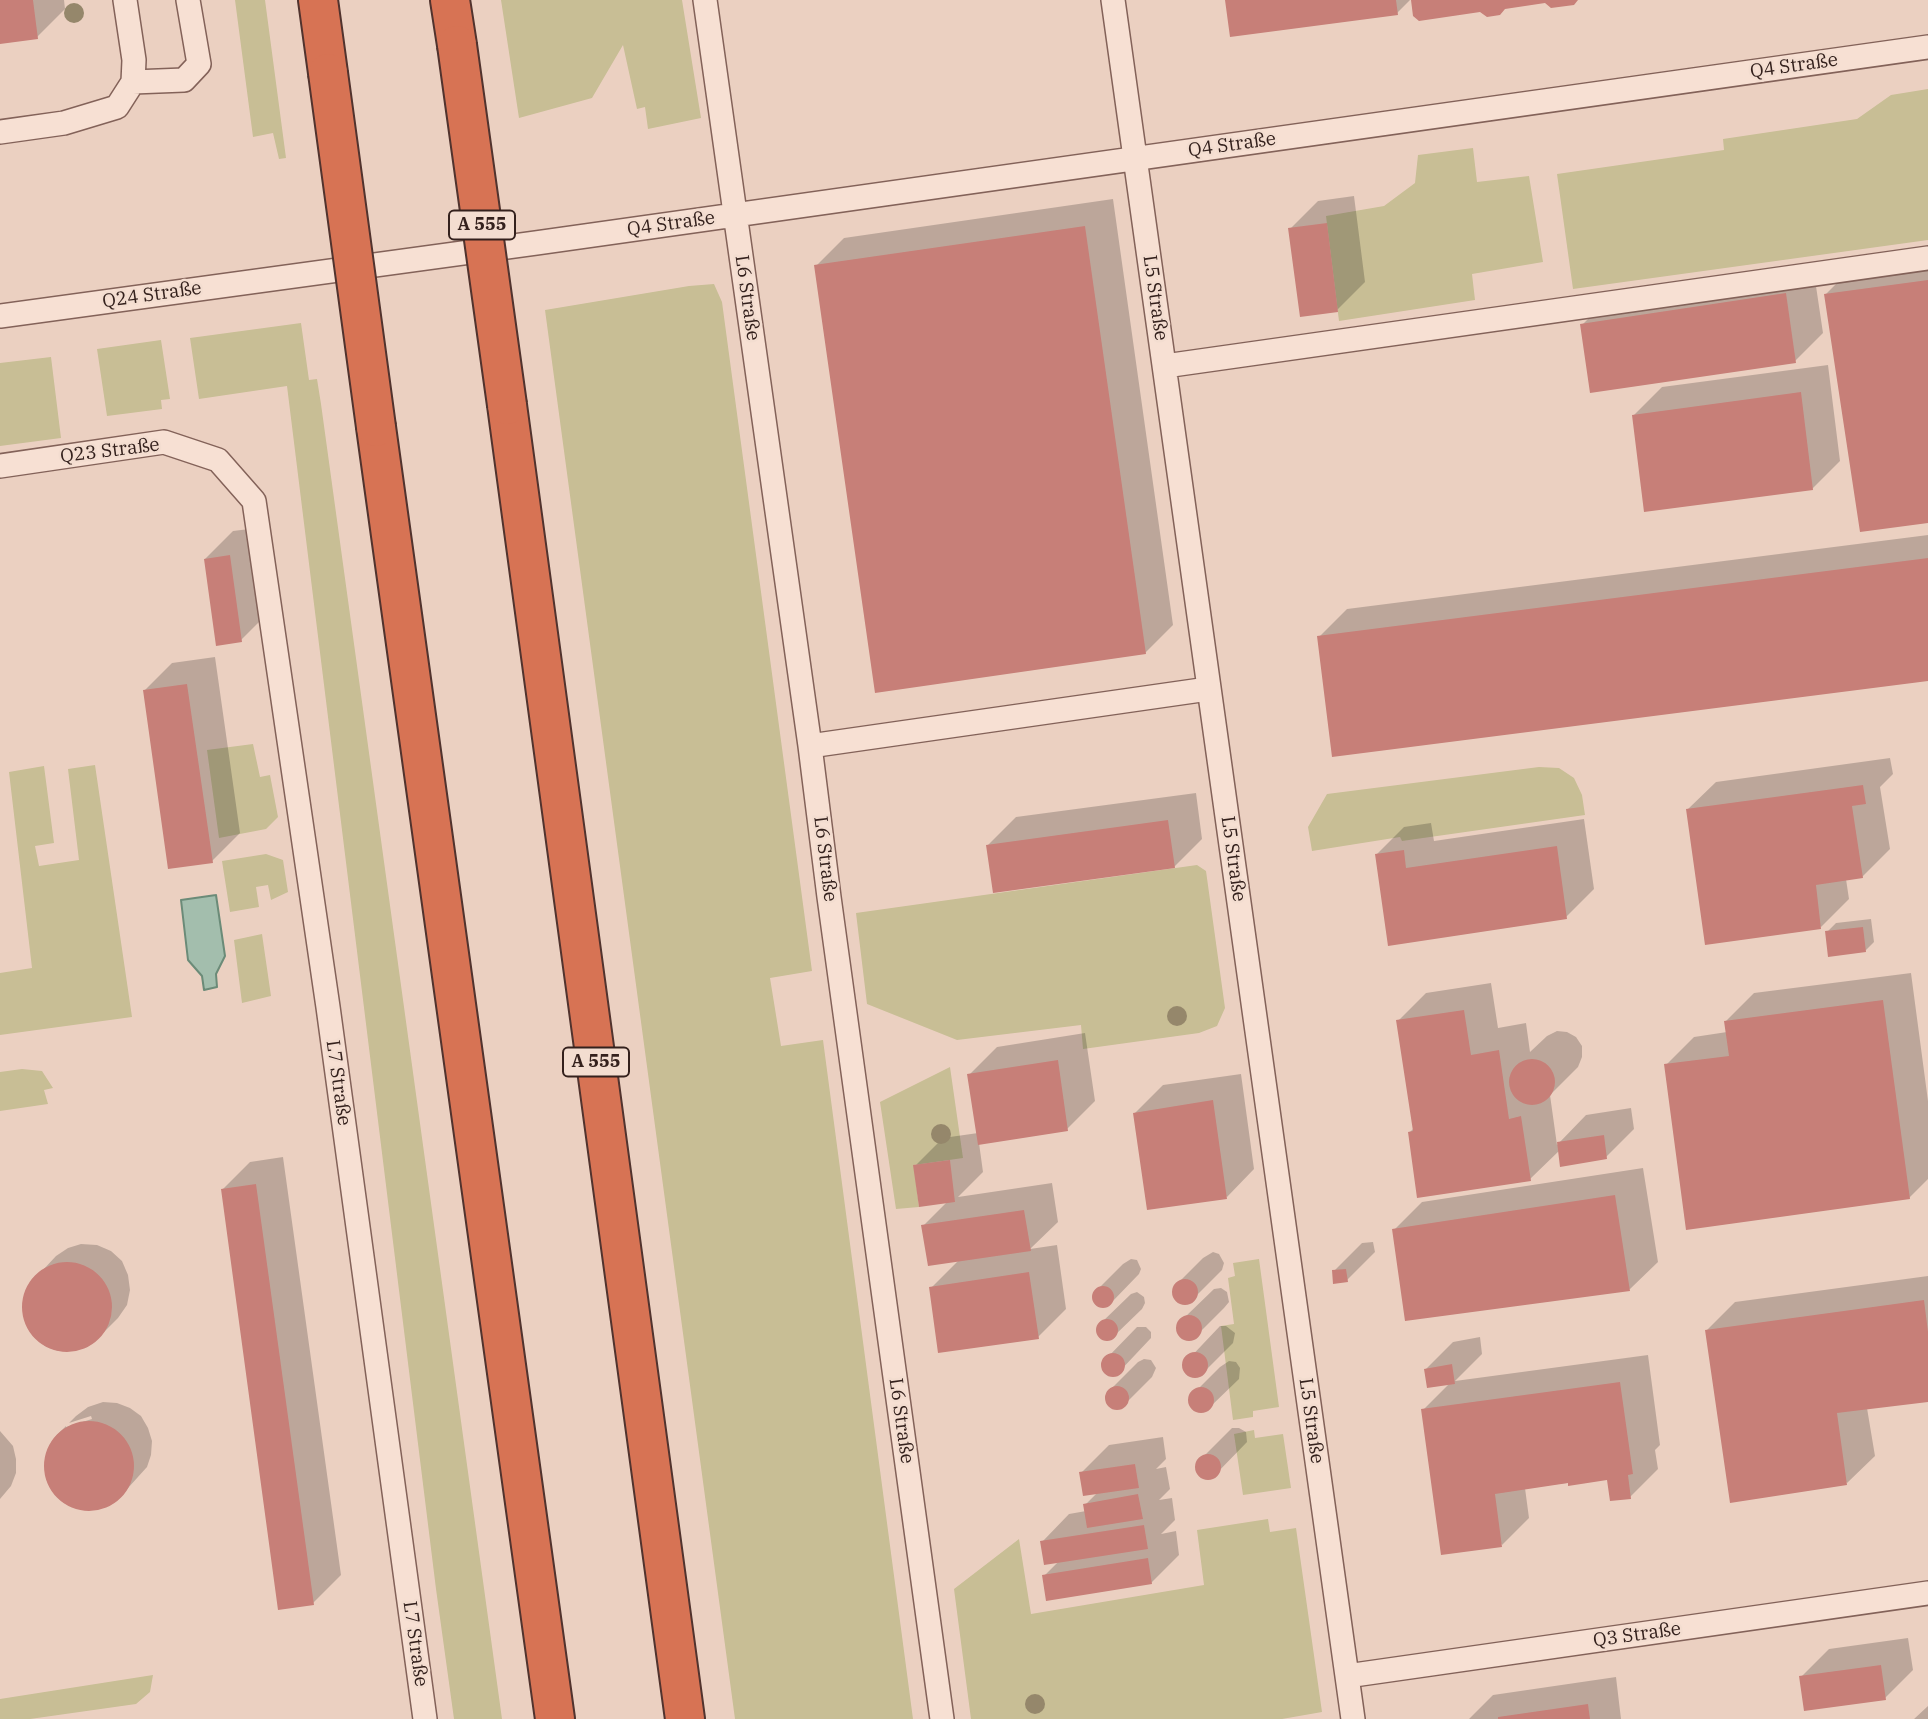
<!DOCTYPE html>
<html>
<head>
<meta charset="utf-8">
<style>
  body { margin:0 }
  canvas { display:block; background:#ebd0c1 }
</style>
</head>
<body>
<canvas width="1928" height="1719"></canvas>
<script>
const ctx = document.querySelector('canvas').getContext('2d');
ctx.lineJoin = 'round';
function paint(path, color) {
  ctx.fillStyle = color;
  ctx.fill(path, 'evenodd');
}
function poly(rows) {
  const path = new Path2D();
  for (const r of rows) {
    if (r.length === 3) {
      path.moveTo(r[0] + r[2], r[1]);
      path.arc(r[0], r[1], r[2], 0, 2 * Math.PI);
      continue;
    }
    path.moveTo(r[0], r[1]);
    for (let i = 2; i < r.length; i += 2) path.lineTo(r[i], r[i + 1]);
  }
  return path;
}
function strokePath(path, color, width, dash) {
  ctx.strokeStyle = color;
  ctx.lineWidth = width;
  ctx.lineCap = dash ? 'butt' : 'round';
  ctx.setLineDash(dash || []);
  ctx.stroke(path);
}
function label(font, color, halo, rows, align = 'center') {
  ctx.font = font + ' "IBM Plex Serif",serif';
  ctx.lineWidth = 5;
  ctx.setLineDash([]);
  ctx.textBaseline = 'middle';
  ctx.strokeStyle = halo;
  ctx.fillStyle = color;
  for (const [text, x, y, turn = 0] of rows) {
    ctx.save();
    ctx.translate(x, y);
    ctx.rotate((+turn || 0) * Math.PI / 180);
    ctx.textAlign = isNaN(turn) ? turn : align;
    if (halo) ctx.strokeText(text, 0, 0);
    ctx.fillText(text, 0, 0);
    ctx.restore();
  }
}
paint(poly([
  [235,0,265,0,286,158,279,159,273,133,253,137],
  [501,0,682,0,701,118,648,129,645,107,637,109,623,45,592,98,519,118],
  [1928,89,1928,240,1573,289,1557,174,1724,150,1723,139,1857,119,1891,95],
  [1473,148,1477,182,1529,176,1543,262,1472,274,1475,300,1339,321,1326,216,1384,206,1415,183,1418,155],
  [714,284,722,302,812,971,770,978,781,1046,823,1040,913,1719,735,1719,545,310,689,286],
  [301,323,309,380,317,379,321,404,502,1719,454,1719,436,1589,287,386,199,399,190,338],
  [161,340,170,399,161,400,162,409,107,416,97,349],
  [51,357,61,438,0,446,0,363],
  [253,744,260,777,270,775,278,817,266,829,219,838,207,750],
  [95,765,132,1017,0,1035,0,973,32,968,9,772,44,766,54,843,35,846,39,866,79,860,68,769],
  [1539,767,1559,768,1574,778,1582,795,1585,815,1402,841,1400,837,1312,851,1308,827,1327,794],
  [266,854,283,860,288,892,271,900,268,885,256,887,259,907,230,912,222,861],
  [1197,865,1206,871,1225,1008,1217,1026,1199,1033,1083,1049,1081,1025,957,1040,867,1004,856,913],
  [262,934,271,996,242,1003,234,940],
  [950,1067,963,1158,914,1165,919,1207,896,1209,880,1102],
  [22,1069,42,1071,53,1088,44,1090,48,1104,0,1111,0,1072],
  [1259,1259,1279,1407,1253,1411,1253,1417,1233,1420,1221,1326,1234,1324,1228,1278,1235,1276,1233,1263],
  [1254,1430,1255,1438,1283,1434,1291,1488,1243,1495,1234,1434],
  [1268,1519,1270,1532,1296,1528,1322,1712,1282,1719,971,1719,954,1589,1019,1539,1031,1614,1204,1585,1197,1530],
  [153,1675,150,1692,136,1704,30,1719,0,1719,0,1699]
]), '#c8be95');
const water = poly([
  [216,895,225,956,216,974,217,987,204,990,202,976,188,960,181,900,216,895]
]);
paint(water, '#a3bead');
strokePath(water, '#6b8b78', 2);
paint(poly([
  [0,0,64,0,65,9,37,37,0,42],
  [1227,0,1410,0,1397,13],
  [1354,196,1365,282,1337,310,1290,229,1318,201],
  [1113,199,1173,625,1145,653,816,266,844,238],
  [1928,256,1928,521,1826,294,1854,266],
  [1813,266,1823,333,1795,361,1582,325,1610,297],
  [1828,365,1840,461,1812,489,1634,415,1662,387],
  [257,528,269,612,241,640,205,559,233,531],
  [1928,535,1928,679,1319,637,1347,609],
  [215,657,240,833,212,861,144,691,172,663],
  [1890,758,1893,774,1880,787,1890,849,1862,877,1846,879,1849,899,1821,927,1688,809,1716,782],
  [1196,793,1202,839,1174,867,988,845,1016,817],
  [1584,819,1594,889,1566,917,1389,944,1376,855,1404,827,1431,823,1434,841],
  [1871,919,1874,942,1865,951,1827,932,1836,923],
  [1911,973,1928,1101,1928,1179,1909,1198,1666,1065,1694,1037,1727,1032,1726,1021,1754,993],
  [1491,983,1498,1028,1526,1023,1530,1052,1547,1036,1557,1031,1567,1032,1576,1037,1582,1046,1582,1057,1578,1067,1550,1095,1557,1145,1586,1115,1631,1108,1634,1129,1606,1157,1560,1150,1530,1179,1409,1133,1414,1128,1398,1021,1426,993],
  [1085,1033,1095,1101,1067,1129,979,1143,983,1172,958,1197,1052,1183,1058,1222,1030,1249,1057,1245,1066,1309,1038,1337,931,1288,959,1260,923,1226,948,1201,915,1166,943,1138,978,1133,969,1075,997,1047],
  [1241,1074,1254,1169,1227,1197,1135,1113,1163,1085],
  [283,1157,341,1575,313,1603,222,1190,250,1162],
  [1643,1168,1658,1262,1630,1289,1394,1230,1422,1202],
  [1373,1242,1375,1252,1347,1280,1334,1271,1362,1243],
  [81,1244,97,1245,111,1251,122,1261,128,1275,130,1290,127,1305,118,1318,99,1337,87,1347,72,1351,58,1351,45,1346,34,1337,27,1326,23,1313,24,1299,28,1286,56,1256,68,1248],
  [1213,1252,1219,1254,1224,1263,1222,1270,1194,1298,1187,1302,1180,1302,1174,1293,1175,1286,1203,1258],
  [1131,1259,1137,1260,1141,1269,1139,1274,1111,1303,1105,1306,1099,1306,1093,1299,1094,1293,1123,1264],
  [1928,1276,1928,1400,1867,1408,1875,1456,1847,1483,1707,1330,1735,1302],
  [1221,1288,1227,1292,1229,1302,1224,1308,1195,1337,1189,1339,1182,1336,1178,1326,1185,1317,1214,1289],
  [1137,1292,1144,1297,1145,1303,1142,1309,1113,1337,1104,1340,1099,1336,1098,1327,1102,1322,1131,1294],
  [1220,1326,1226,1326,1235,1333,1233,1343,1204,1372,1198,1376,1191,1375,1185,1370,1184,1364],
  [1137,1327,1146,1327,1151,1332,1151,1338,1119,1372,1109,1374,1104,1369,1104,1361],
  [1480,1337,1482,1354,1455,1381,1648,1355,1660,1445,1655,1450,1658,1469,1630,1497,1608,1478,1525,1488,1529,1518,1502,1545,1423,1410,1450,1383,1425,1370,1453,1342],
  [1144,1359,1151,1360,1156,1368,1152,1377,1123,1406,1117,1408,1111,1405,1107,1397,1110,1390,1138,1362],
  [1229,1361,1236,1362,1240,1368,1239,1379,1210,1407,1200,1411,1194,1409,1190,1402,1192,1395,1220,1367],
  [103,1402,117,1403,130,1408,141,1416,148,1428,152,1441,151,1455,147,1467,119,1498,107,1506,94,1509,78,1509,64,1503,53,1492,46,1479,45,1463,48,1449,56,1436,66,1426,66,1427,92,1419,91,1416,69,1423,76,1416,88,1407],
  [1232,1428,1239,1428,1246,1432,1247,1442,1214,1476,1203,1477,1198,1473,1198,1462],
  [0,1431,13,1446,16,1459,16,1473,11,1486,0,1499],
  [1163,1437,1166,1459,1156,1469,1166,1467,1170,1489,1159,1500,1172,1498,1175,1520,1161,1534,1176,1531,1179,1555,1151,1583,1044,1576,1059,1561,1042,1542,1069,1514,1086,1511,1085,1505,1097,1493,1081,1473,1109,1445],
  [1908,1638,1913,1670,1885,1698,1801,1677,1829,1649],
  [1616,1677,1621,1719,1469,1719,1493,1695],
  [1928,1706,1928,1719,1914,1719]
]), '#0003');
paint(poly([
  [0,0,33,0,38,39,0,44],
  [1225,0,1396,0,1398,15,1230,37],
  [1411,0,1578,0,1574,5,1551,8,1545,3,1505,9,1500,15,1487,17,1480,12,1419,21,1413,16],
  [1327,223,1338,312,1300,317,1288,228],
  [1085,226,1146,654,875,693,814,265],
  [1928,280,1928,523,1860,532,1824,294],
  [1786,293,1796,363,1590,393,1580,324],
  [1801,392,1813,490,1644,512,1632,415],
  [230,555,242,642,216,646,204,559],
  [1928,558,1928,681,1332,757,1317,636],
  [187,684,213,863,168,869,143,690],
  [1863,785,1866,804,1852,806,1863,878,1816,885,1821,929,1705,945,1686,809],
  [1168,820,1175,868,993,893,986,845],
  [1557,846,1567,919,1388,946,1375,854,1404,850,1406,868],
  [1863,927,1866,952,1828,957,1825,931],
  [1883,1000,1910,1199,1686,1230,1664,1064,1729,1056,1724,1021],
  [1464,1010,1471,1055,1499,1050,1509,1119,1521,1116,1531,1181,1417,1198,1408,1132,1413,1131,1396,1020],
  [1532,1082,23],
  [1058,1060,1068,1131,978,1145,967,1074],
  [1213,1100,1227,1199,1147,1210,1133,1113],
  [1604,1135,1607,1159,1560,1167,1557,1142],
  [950,1160,955,1202,919,1207,913,1165],
  [256,1184,314,1605,278,1610,221,1189],
  [1615,1195,1630,1291,1405,1321,1392,1229],
  [1024,1210,1031,1251,928,1266,921,1225],
  [67,1307,45],
  [1346,1269,1348,1282,1333,1284,1332,1270],
  [1029,1272,1039,1339,938,1353,929,1287],
  [1185,1292,13],
  [1103,1297,11],
  [1924,1300,1928,1332,1928,1402,1837,1413,1847,1485,1730,1503,1705,1330],
  [1189,1328,13],
  [1107,1330,11],
  [1195,1365,13],
  [1113,1365,12],
  [1452,1364,1455,1384,1427,1388,1424,1369],
  [1620,1382,1633,1474,1628,1475,1631,1499,1610,1501,1607,1480,1568,1486,1568,1483,1495,1494,1502,1547,1441,1555,1421,1409],
  [1117,1398,12],
  [1201,1400,13],
  [89,1466,45],
  [1208,1467,13],
  [1135,1464,1139,1488,1083,1496,1079,1472],
  [1138,1494,1143,1519,1087,1528,1083,1504],
  [1144,1525,1148,1549,1044,1565,1040,1541],
  [1148,1558,1152,1584,1046,1601,1042,1575],
  [1881,1665,1886,1700,1804,1711,1799,1676],
  [1588,1704,1590,1719,1498,1719,1498,1717]
]), '#c77f78');
const service = poly([
  [705,0,810,746,829,897,942,1719],
  [1113,0,1353,1719],
  [133,82,184,80,199,64,188,0],
  [0,132,64,123,117,107,133,82,134,60,125,0],
  [0,316,536,243,1928,47],
  [1165,366,1928,258],
  [0,466,164,442,218,460,254,501,328,1007,425,1719],
  [810,746,1208,689],
  [1347,1676,1928,1593]
]);
const motorway = poly([
  [318,0,328,73],
  [450,0,457,45],
  [507,405,685,1719],
  [376,427,555,1719]
]);
strokePath(service, '#836259', 26);
strokePath(motorway, '#51332e', 42);
strokePath(service, '#f7e0d3', 23);
strokePath(motorway, '#d77354', 38);
const motorwayBridge = poly([
  [457,45,507,405],
  [328,73,376,427]
]);
strokePath(motorwayBridge, '#51332e', 42, []);
strokePath(motorwayBridge, '#d77354', 38);
ctx.fillStyle = '#95876b';
for (const [x, y] of [
  [74,13],
  [1177,1016],
  [941,1134],
  [1035,1704]
]) {
  ctx.beginPath();
  ctx.arc(x, y, 10, 0, 2 * Math.PI);
  ctx.fill();
}
for (const [x, y, w] of [
  [482,225,66],
  [596,1062,66]
]) {
  const box = new Path2D();
  box.roundRect(x - w / 2, y - 14.5, w, 29, 5);
  ctx.fillStyle = '#f3ddd0';
  ctx.fill(box);
  strokePath(box, '#34211d', 2);
}
label('bold 18px', '#34211d', null, [
  ["A 555",482,225],
  ["A 555",596,1062]
]);
label('19px', '#34211d', '#f3ddd0', [
  ["Q4 Straße",1794,66,-8],
  ["Q4 Straße",1232,145,-8],
  ["Q4 Straße",671,224,-8],
  ["Q24 Straße",152,295,-8],
  ["L6 Straße",747,298,82],
  ["L5 Straße",1155,298,82],
  ["Q23 Straße",110,451,-7],
  ["L6 Straße",825,859,83],
  ["L5 Straße",1233,859,82],
  ["L7 Straße",338,1083,82],
  ["L6 Straße",901,1421,82],
  ["L5 Straße",1311,1421,82],
  ["Q3 Straße",1637,1635,-8],
  ["L7 Straße",415,1644,82]
]);
</script>
</body>
</html>
